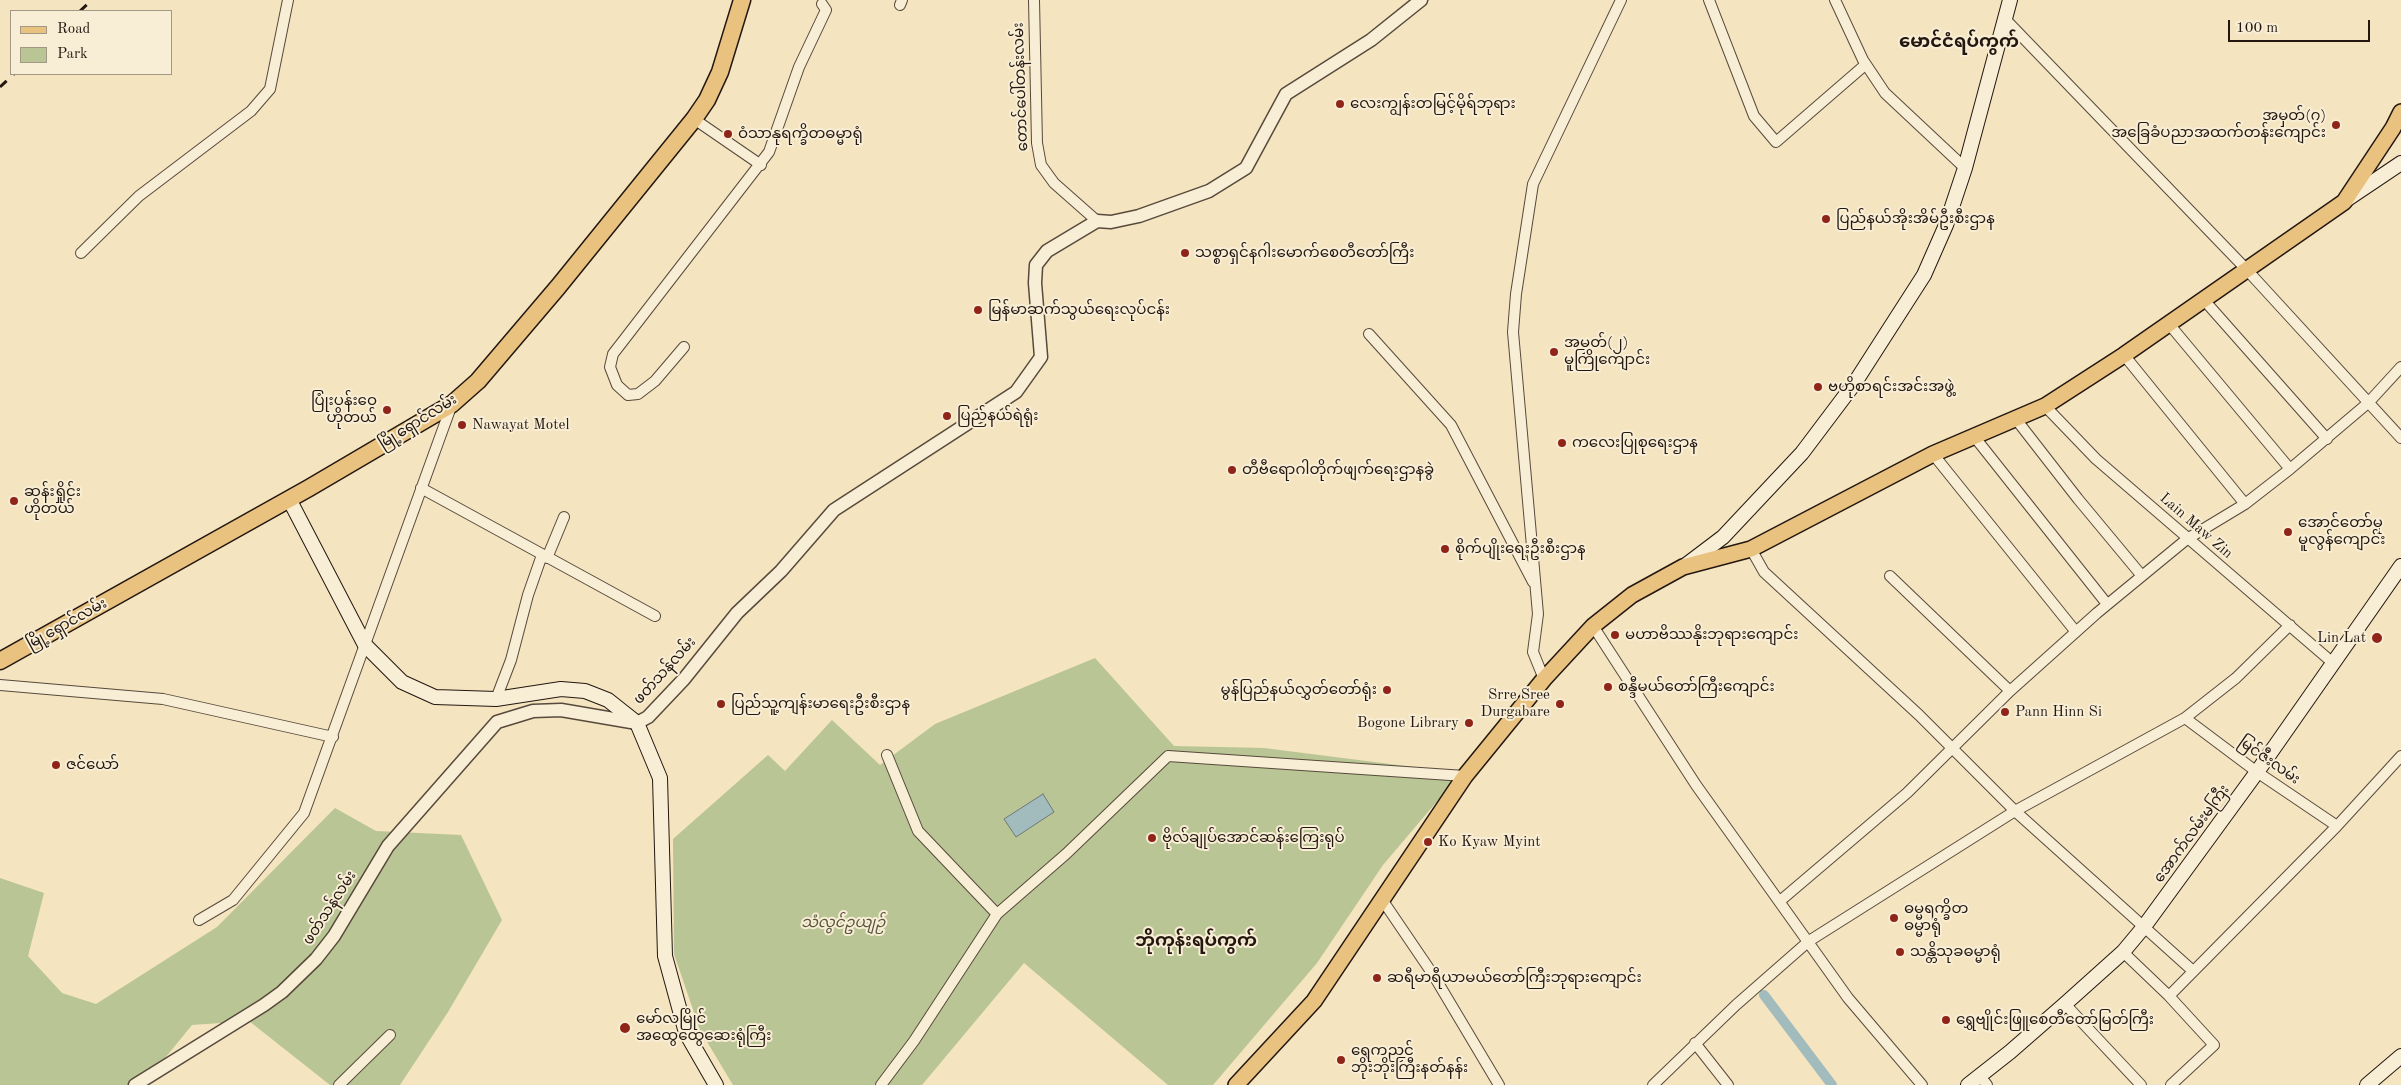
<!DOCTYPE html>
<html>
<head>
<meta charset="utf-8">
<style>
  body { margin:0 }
  #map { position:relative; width:2401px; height:1085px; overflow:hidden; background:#f4e4bf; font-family:"Old Standard TT",serif }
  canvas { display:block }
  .legend { position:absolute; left:10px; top:10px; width:162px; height:65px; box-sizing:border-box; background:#f8edd5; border:1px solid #a39786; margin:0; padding:6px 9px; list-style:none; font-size:15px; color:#231710 }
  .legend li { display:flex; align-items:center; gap:10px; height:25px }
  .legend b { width:25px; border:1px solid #a39786 }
  .scale { position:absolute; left:2228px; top:20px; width:142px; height:22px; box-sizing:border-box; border:2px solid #231710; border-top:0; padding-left:6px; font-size:15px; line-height:18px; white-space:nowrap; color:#231710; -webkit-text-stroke:4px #f8edd5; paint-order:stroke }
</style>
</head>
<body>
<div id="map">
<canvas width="2401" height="1085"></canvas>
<ul class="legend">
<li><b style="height:6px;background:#eac280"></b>Road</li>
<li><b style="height:14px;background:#b9c594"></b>Park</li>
</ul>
<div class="scale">100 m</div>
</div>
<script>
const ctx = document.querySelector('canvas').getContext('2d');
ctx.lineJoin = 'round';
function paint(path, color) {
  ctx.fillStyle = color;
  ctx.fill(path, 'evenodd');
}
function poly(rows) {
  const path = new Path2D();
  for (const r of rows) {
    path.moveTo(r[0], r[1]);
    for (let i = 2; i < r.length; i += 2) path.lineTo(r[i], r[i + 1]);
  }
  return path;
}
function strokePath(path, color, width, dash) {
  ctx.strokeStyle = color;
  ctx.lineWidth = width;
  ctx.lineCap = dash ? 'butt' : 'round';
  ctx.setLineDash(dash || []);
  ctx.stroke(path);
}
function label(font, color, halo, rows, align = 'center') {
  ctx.font = font + ' "Old Standard TT","Noto Sans Myanmar",serif';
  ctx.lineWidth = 4;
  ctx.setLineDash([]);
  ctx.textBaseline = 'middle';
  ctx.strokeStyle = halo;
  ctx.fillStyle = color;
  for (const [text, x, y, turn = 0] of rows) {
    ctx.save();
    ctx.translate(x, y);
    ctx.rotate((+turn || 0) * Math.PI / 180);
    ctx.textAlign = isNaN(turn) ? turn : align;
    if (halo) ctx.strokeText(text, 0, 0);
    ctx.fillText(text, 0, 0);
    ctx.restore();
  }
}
paint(poly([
  [1095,658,1174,746,1264,748,1461,773,1383,865,1317,963,1213,1085,1168,1085,1024,963,922,1085,733,1085,700,1030,674,954,673,839,768,755,785,771,832,720,880,765,935,724],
  [335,808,376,831,461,835,502,920,448,1012,400,1085,330,1085,249,1021,192,1025,143,1085,0,1085,0,878,44,893,28,956,62,993,96,1004,217,927]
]), '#b9c594');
const water = poly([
  [1043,794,1054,812,1016,837,1004,819,1043,794]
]);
paint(water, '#a2bbbd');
strokePath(water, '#6f7978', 1);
strokePath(poly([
  [1764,995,1832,1085]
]), '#a2bbbd', 10);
const minor = poly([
  [1034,0,1037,143,1041,165,1054,183,1097,221],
  [1709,0,1754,116,1776,142,1865,65],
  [1835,0,1863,60,1885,93,1965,168],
  [900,5,902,0],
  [2006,20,2247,270,2401,438],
  [694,119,761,165],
  [81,253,139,196,251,111,270,89,288,0],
  [2204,300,2327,439],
  [2169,324,2290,469],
  [1369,334,1451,425,1533,582],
  [684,347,655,381,638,394,628,395,617,385,610,367,613,354,769,152,799,67,826,10,822,4],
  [2124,355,2245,504],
  [2045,406,2096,459,2333,663],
  [2015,418,2078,499,2142,576],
  [1973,435,2107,604],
  [1933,454,2076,632],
  [421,488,655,616],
  [1751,549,1764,572,1919,715,2015,811,2193,971],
  [547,558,564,517],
  [1890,576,2010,691],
  [1593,626,1696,785,1848,998,1922,1085],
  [1544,679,1533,652,1538,614,1513,332,1516,294,1533,184,1621,0],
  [0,685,163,699,333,737],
  [496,699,511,660,528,595,542,555],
  [2185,718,2257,772,2337,826],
  [887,755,918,831,997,914],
  [1381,898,1434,976,1499,1085],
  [1780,901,1907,793,2010,691,2097,613,2187,539,2245,504,2290,469,2368,403,2401,367],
  [199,920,233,900,304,813,452,404],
  [2123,952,2169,996,2214,1045,2171,1085],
  [2169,996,2337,826,2401,756],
  [2065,1004,2141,1085],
  [1695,1043,1728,1085],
  [1980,1076,1987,1085],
  [339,1085,390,1035],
  [881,1085,914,1041,997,914,1066,854,1168,756,1465,776],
  [1653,1085,1736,1005,1809,941,2015,811,2185,718,2236,678,2290,625]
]);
const tertiary = poly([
  [135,1085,264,1005,282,992,316,959,334,936,388,846,497,722,533,711,561,710,637,723,648,717,684,679,737,613,781,571,834,510,1016,392,1041,357,1035,283,1036,265,1047,251,1097,221,1111,222,1139,216,1209,191,1246,168,1286,94,1371,40,1421,0]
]);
const secondary = poly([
  [2346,200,2401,163],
  [289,499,365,645,402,682,435,697,496,699,561,689,585,691,608,700,637,723,660,778,665,956,686,1033,716,1085],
  [1686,565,1723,537,1802,453,1854,384,1924,275,1946,225,1965,168,2010,0],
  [1968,1085,2010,1052,2065,1004,2123,952,2143,928,2257,772,2401,566],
  [2367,1085,2401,1056]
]);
const primary = poly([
  [1236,1085,1314,1001,1465,776,1544,679,1593,626,1632,595,1683,567,1751,549,1933,454,2045,406,2124,355,2344,202,2393,128,2401,112]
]);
const trunk = poly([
  [0,661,309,488,452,404,478,381,558,287,694,119,707,100,720,72,742,0]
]);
strokePath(minor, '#574a3c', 12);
strokePath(tertiary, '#574a3c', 15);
strokePath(secondary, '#231710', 16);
strokePath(primary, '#231710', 18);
strokePath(trunk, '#231710', 19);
strokePath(minor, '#f8edd5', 10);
strokePath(tertiary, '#f8edd5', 12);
strokePath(secondary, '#f8edd5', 14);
strokePath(primary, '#eac280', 15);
strokePath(trunk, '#eac280', 16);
strokePath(poly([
  [80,11,92,0],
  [0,87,14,74]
]), '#231710', 3, [9, 9]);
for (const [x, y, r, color] of [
  [1340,104,5,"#8f2418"],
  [2336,125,5,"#8f2418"],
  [728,134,5,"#8f2418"],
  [1826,219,5,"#8f2418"],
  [1185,253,5,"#8f2418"],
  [978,310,5,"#8f2418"],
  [1554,352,5,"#8f2418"],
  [1818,387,5,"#8f2418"],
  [387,410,5,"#8f2418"],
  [947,416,5,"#8f2418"],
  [462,425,5,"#8f2418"],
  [1562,443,5,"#8f2418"],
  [1232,470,5,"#8f2418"],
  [14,501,5,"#8f2418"],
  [2288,532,5,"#8f2418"],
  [1445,549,5,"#8f2418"],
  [1615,635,5,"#8f2418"],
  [2377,638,6,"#8f2418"],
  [1608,687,5,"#8f2418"],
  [1387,690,5,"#8f2418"],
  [721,704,5,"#8f2418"],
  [1560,704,5,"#8f2418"],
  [2005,712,5,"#8f2418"],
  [1469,723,5,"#8f2418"],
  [56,765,5,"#8f2418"],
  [1152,838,5,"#8f2418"],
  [1428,842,5,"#8f2418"],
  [1894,918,5,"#8f2418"],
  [1900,952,5,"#8f2418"],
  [1377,978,5,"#8f2418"],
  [1946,1020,5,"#8f2418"],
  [625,1028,6,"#8f2418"],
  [1341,1060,5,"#8f2418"]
]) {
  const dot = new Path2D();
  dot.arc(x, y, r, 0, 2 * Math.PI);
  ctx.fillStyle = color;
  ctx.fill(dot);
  strokePath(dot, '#f8edd5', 2);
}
label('15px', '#231710', '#f8edd5', [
  ["တောင်ပေါ်တန်းလမ်း",1021,87,-92],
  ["မြို့ရှောင်လမ်း",418,422,-32],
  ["Lain Maw Zin",2196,526,41],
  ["မြို့ရှောင်လမ်း",67,624,-29],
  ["ဖတ်သန်လမ်း",665,671,-48],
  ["မြင်ဇီးလမ်း",2269,761,35],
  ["အောက်လမ်းမကြီး",2192,834,-54],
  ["ဖတ်သန်လမ်း",330,908,-57]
]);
label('15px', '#231710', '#f8edd5', [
  ["လေးကျွန်းတမြင့်မိုရ်ဘုရား",1350,104],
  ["အမှတ်(၇)",2326,116,"right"],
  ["အခြေခံပညာအထက်တန်းကျောင်း",2326,133,"right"],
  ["ဝံသာနုရက္ခိတဓမ္မာရုံ",738,134],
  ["ပြည်နယ်အိုးအိမ်ဦးစီးဌာန",1836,219],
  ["သစ္စာရှင်နဂါးမောက်စေတီတော်ကြီး",1195,253],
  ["မြန်မာဆက်သွယ်ရေးလုပ်ငန်း",988,310],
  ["အမှတ်(၂)",1564,343],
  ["မူကြိုကျောင်း",1564,360],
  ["ဗဟိုစာရင်းအင်းအဖွဲ့",1828,387],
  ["ပြုံးပန်းဝေ",377,401,"right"],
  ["ဟိုတယ်",377,418,"right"],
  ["ပြည်နယ်ရဲရုံး",957,416],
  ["Nawayat Motel",472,425],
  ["ကလေးပြုစုရေးဌာန",1572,443],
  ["တီဗီရောဂါတိုက်ဖျက်ရေးဌာနခွဲ",1242,470],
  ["ဆန်းရှိုင်း",24,492],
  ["ဟိုတယ်",24,509],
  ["အောင်တော်မူ",2298,523],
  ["မူလွန်ကျောင်း",2298,540],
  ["စိုက်ပျိုးရေးဦးစီးဌာန",1455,549],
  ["မဟာဗိဿနိုးဘုရားကျောင်း",1625,635],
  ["Lin Lat",2366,638,"right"],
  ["စန္ဒီမယ်တော်ကြီးကျောင်း",1618,687],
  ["မွန်ပြည်နယ်လွှတ်တော်ရုံး",1377,690,"right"],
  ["Srre Sree",1550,695,"right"],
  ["Durgabare",1550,712,"right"],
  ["ပြည်သူ့ကျန်းမာရေးဦးစီးဌာန",731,704],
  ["Pann Hinn Si",2015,712],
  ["Bogone Library",1459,723,"right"],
  ["ဇင်ယော်",66,765],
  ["ဗိုလ်ချုပ်အောင်ဆန်းကြေးရုပ်",1162,838],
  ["Ko Kyaw Myint",1438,842],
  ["ဓမ္မရက္ခိတ",1904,909],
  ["ဓမ္မာရုံ",1904,926],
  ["သန္တိသုခဓမ္မာရုံ",1910,952],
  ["ဆရီမာရီယာမယ်တော်ကြီးဘုရားကျောင်း",1387,978],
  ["မော်လမြိုင်",636,1019],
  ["အထွေထွေဆေးရုံကြီး",636,1036],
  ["ရွှေဗျိုင်းဖြူစေတီတော်မြတ်ကြီး",1956,1020],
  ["ရွှေကညင်",1351,1051],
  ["ဘိုးဘိုးကြီးနတ်နန်း",1351,1068]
], 'left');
label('italic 15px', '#58543e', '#f8edd5', [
  ["သံလွင်ဥယျဉ်",843,923]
]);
label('bold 18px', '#231710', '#f8edd5', [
  ["မောင်ငံရပ်ကွက်",1959,42],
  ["ဘိုကုန်းရပ်ကွက်",1196,941]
]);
</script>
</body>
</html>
